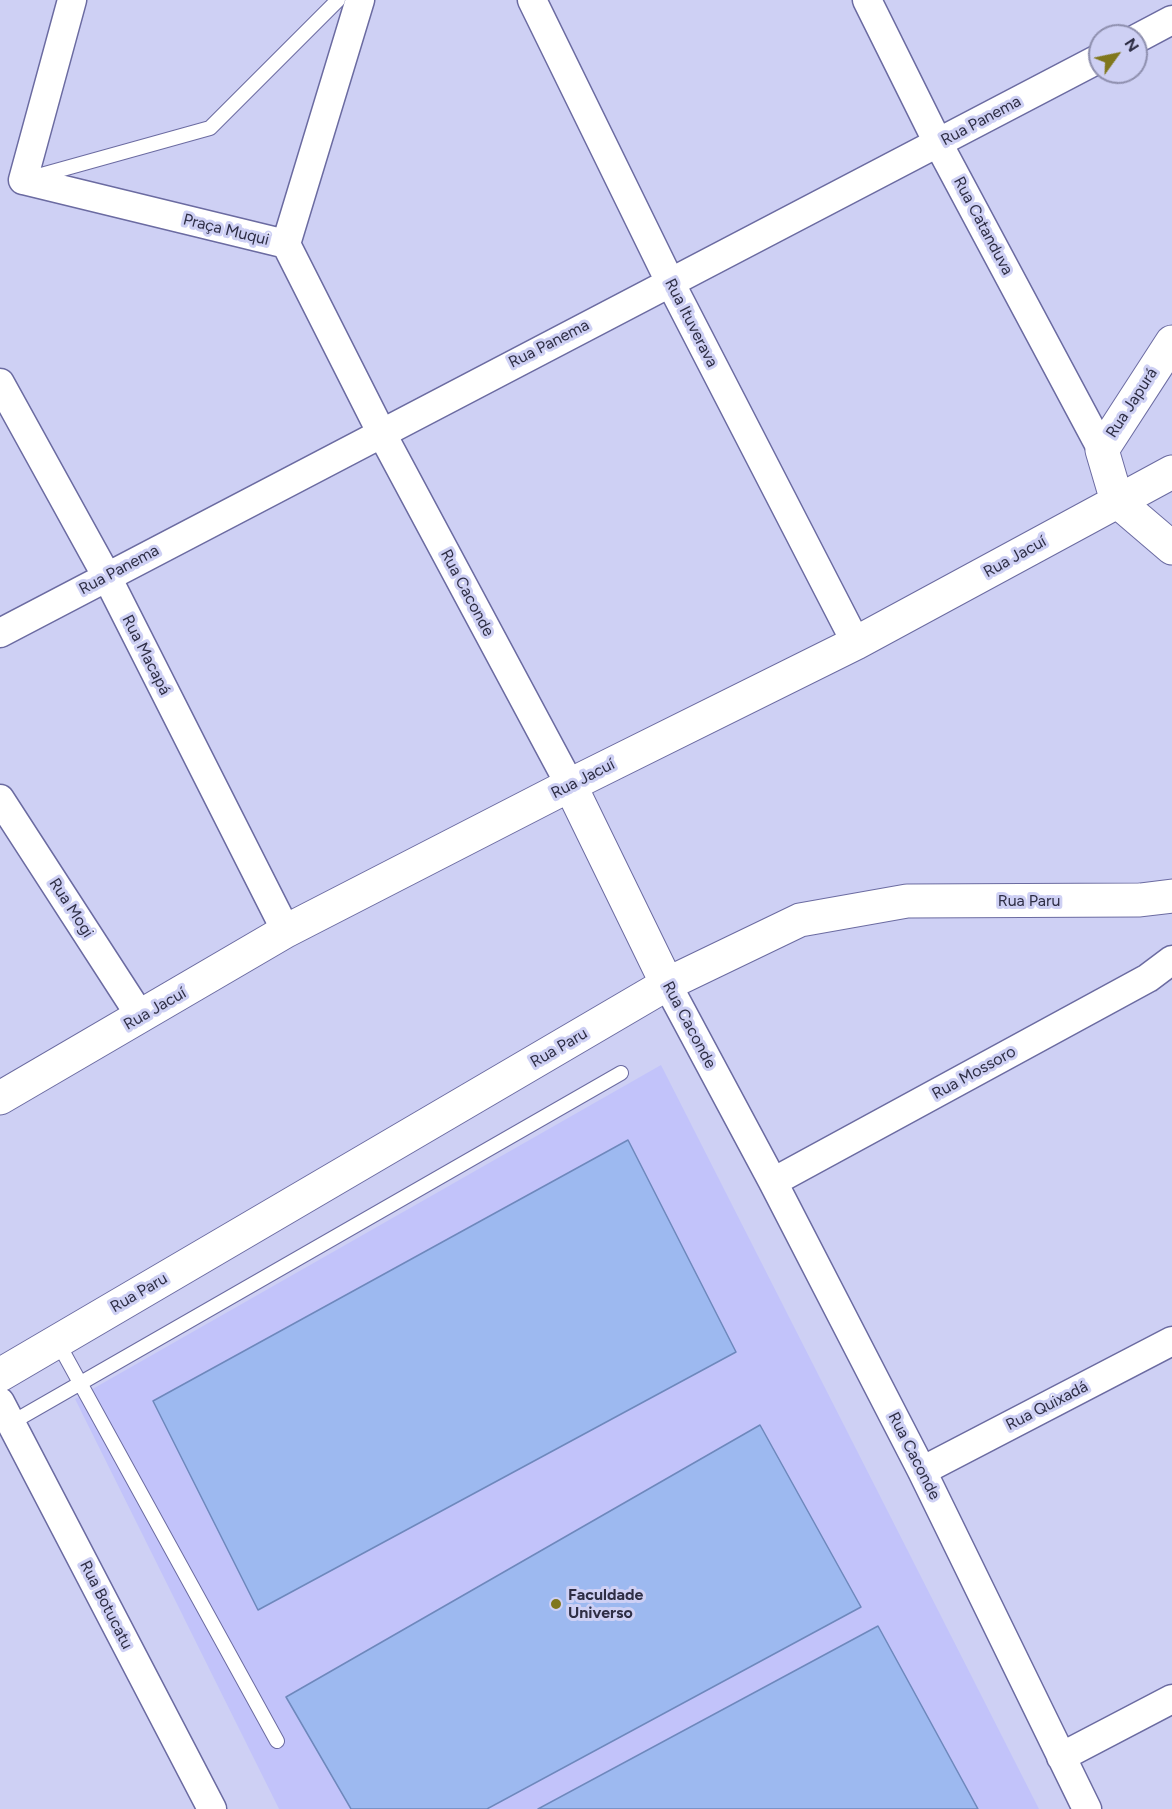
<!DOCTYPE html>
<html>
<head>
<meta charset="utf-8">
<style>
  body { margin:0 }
  #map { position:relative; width:1172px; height:1809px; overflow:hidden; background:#ced0f4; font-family:Figtree,sans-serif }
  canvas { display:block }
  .north { position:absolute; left:1088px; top:24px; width:60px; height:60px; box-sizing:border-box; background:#ced0f4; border:2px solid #8e8fae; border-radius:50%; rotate:57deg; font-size:16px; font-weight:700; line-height:24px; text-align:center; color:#2e2e45 }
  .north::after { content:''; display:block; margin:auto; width:21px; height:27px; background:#80771c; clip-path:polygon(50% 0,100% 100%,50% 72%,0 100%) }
</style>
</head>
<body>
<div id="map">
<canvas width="1172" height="1809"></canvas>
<div class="north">N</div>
</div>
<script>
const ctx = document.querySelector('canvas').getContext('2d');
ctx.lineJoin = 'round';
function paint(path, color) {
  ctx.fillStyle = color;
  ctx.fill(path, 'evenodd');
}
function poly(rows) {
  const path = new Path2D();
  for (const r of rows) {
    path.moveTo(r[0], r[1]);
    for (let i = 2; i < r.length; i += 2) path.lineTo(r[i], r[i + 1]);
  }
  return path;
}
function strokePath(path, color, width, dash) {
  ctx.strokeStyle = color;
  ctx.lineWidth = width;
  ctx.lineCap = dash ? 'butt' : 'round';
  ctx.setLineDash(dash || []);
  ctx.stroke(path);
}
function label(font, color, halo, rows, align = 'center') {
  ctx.font = font + ' Figtree,sans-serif';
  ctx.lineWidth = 6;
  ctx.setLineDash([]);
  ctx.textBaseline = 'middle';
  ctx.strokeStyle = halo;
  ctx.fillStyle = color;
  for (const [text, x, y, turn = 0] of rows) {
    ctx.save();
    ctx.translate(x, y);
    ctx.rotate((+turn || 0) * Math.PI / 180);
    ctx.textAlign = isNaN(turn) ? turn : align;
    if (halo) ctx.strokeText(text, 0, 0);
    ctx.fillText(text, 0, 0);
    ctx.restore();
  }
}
paint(poly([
  [661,1065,1039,1809,279,1809,75,1399]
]), '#c2c3fa');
const building = poly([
  [628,1140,736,1352,258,1610,153,1401,628,1140],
  [760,1425,861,1607,487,1809,351,1809,286,1697,760,1425],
  [878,1626,978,1809,538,1809,878,1626]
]);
paint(building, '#9db9f0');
strokePath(building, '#6e88bc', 1.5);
const lane = poly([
  [34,177,210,128,338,0],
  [57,1341,277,1741],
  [11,1423,621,1073]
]);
const street = poly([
  [532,0,670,282,856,643],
  [867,0,938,143,1102,450],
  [1136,39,1172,20],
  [23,180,286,244],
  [23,180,72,0],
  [286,244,381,432,570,785],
  [286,244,360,0],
  [0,383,107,577,286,931],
  [0,633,1100,58],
  [0,799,141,1017],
  [667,984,773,1182,922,1471,1087,1809],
  [773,1182,1148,978,1172,960],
  [0,1402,212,1809],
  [922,1471,1172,1341],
  [1061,1757,1172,1699]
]);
const secondary = poly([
  [1117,501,1102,450,1172,342],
  [1117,501,1172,548],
  [570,785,667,984],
  [0,1098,286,931,570,785,856,643,1172,472],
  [0,1375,667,984,800,920,907,901,1140,900,1172,896]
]);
strokePath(lane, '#6b6ba1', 16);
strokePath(street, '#6b6ba1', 31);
strokePath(secondary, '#6b6ba1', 35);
strokePath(lane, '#fff', 14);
strokePath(street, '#fff', 28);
strokePath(secondary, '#fff', 33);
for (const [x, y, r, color] of [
  [556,1604,6,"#80771c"]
]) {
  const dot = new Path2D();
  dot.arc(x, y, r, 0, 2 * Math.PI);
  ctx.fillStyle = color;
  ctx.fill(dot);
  strokePath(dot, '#ced0f4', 2);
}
label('16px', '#2e2e45', '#ced0f4', [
  ["Rua Panema",981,121,-28],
  ["Rua Catanduva",983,226,62],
  ["Praça Muqui",226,230,14],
  ["Rua Ituverava",691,323,63],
  ["Rua Panema",549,344,-27],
  ["Rua Japurá",1132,403,-57],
  ["Rua Jacuí",1015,557,-29],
  ["Rua Panema",119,570,-28],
  ["Rua Caconde",467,593,62],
  ["Rua Macapá",146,655,63],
  ["Rua Jacuí",583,779,-27],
  ["Rua Paru",1029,901],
  ["Rua Mogi",71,908,57],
  ["Rua Jacuí",155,1009,-30],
  ["Rua Caconde",689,1025,62],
  ["Rua Paru",559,1048,-30],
  ["Rua Mossoro",974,1073,-29],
  ["Rua Paru",139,1293,-30],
  ["Rua Quixadá",1047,1406,-27],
  ["Rua Caconde",914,1456,63],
  ["Rua Botucatu",106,1605,63]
]);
label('bold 16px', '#2e2e45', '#ced0f4', [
  ["Faculdade",568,1595],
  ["Universo",568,1613]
], 'left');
</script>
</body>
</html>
